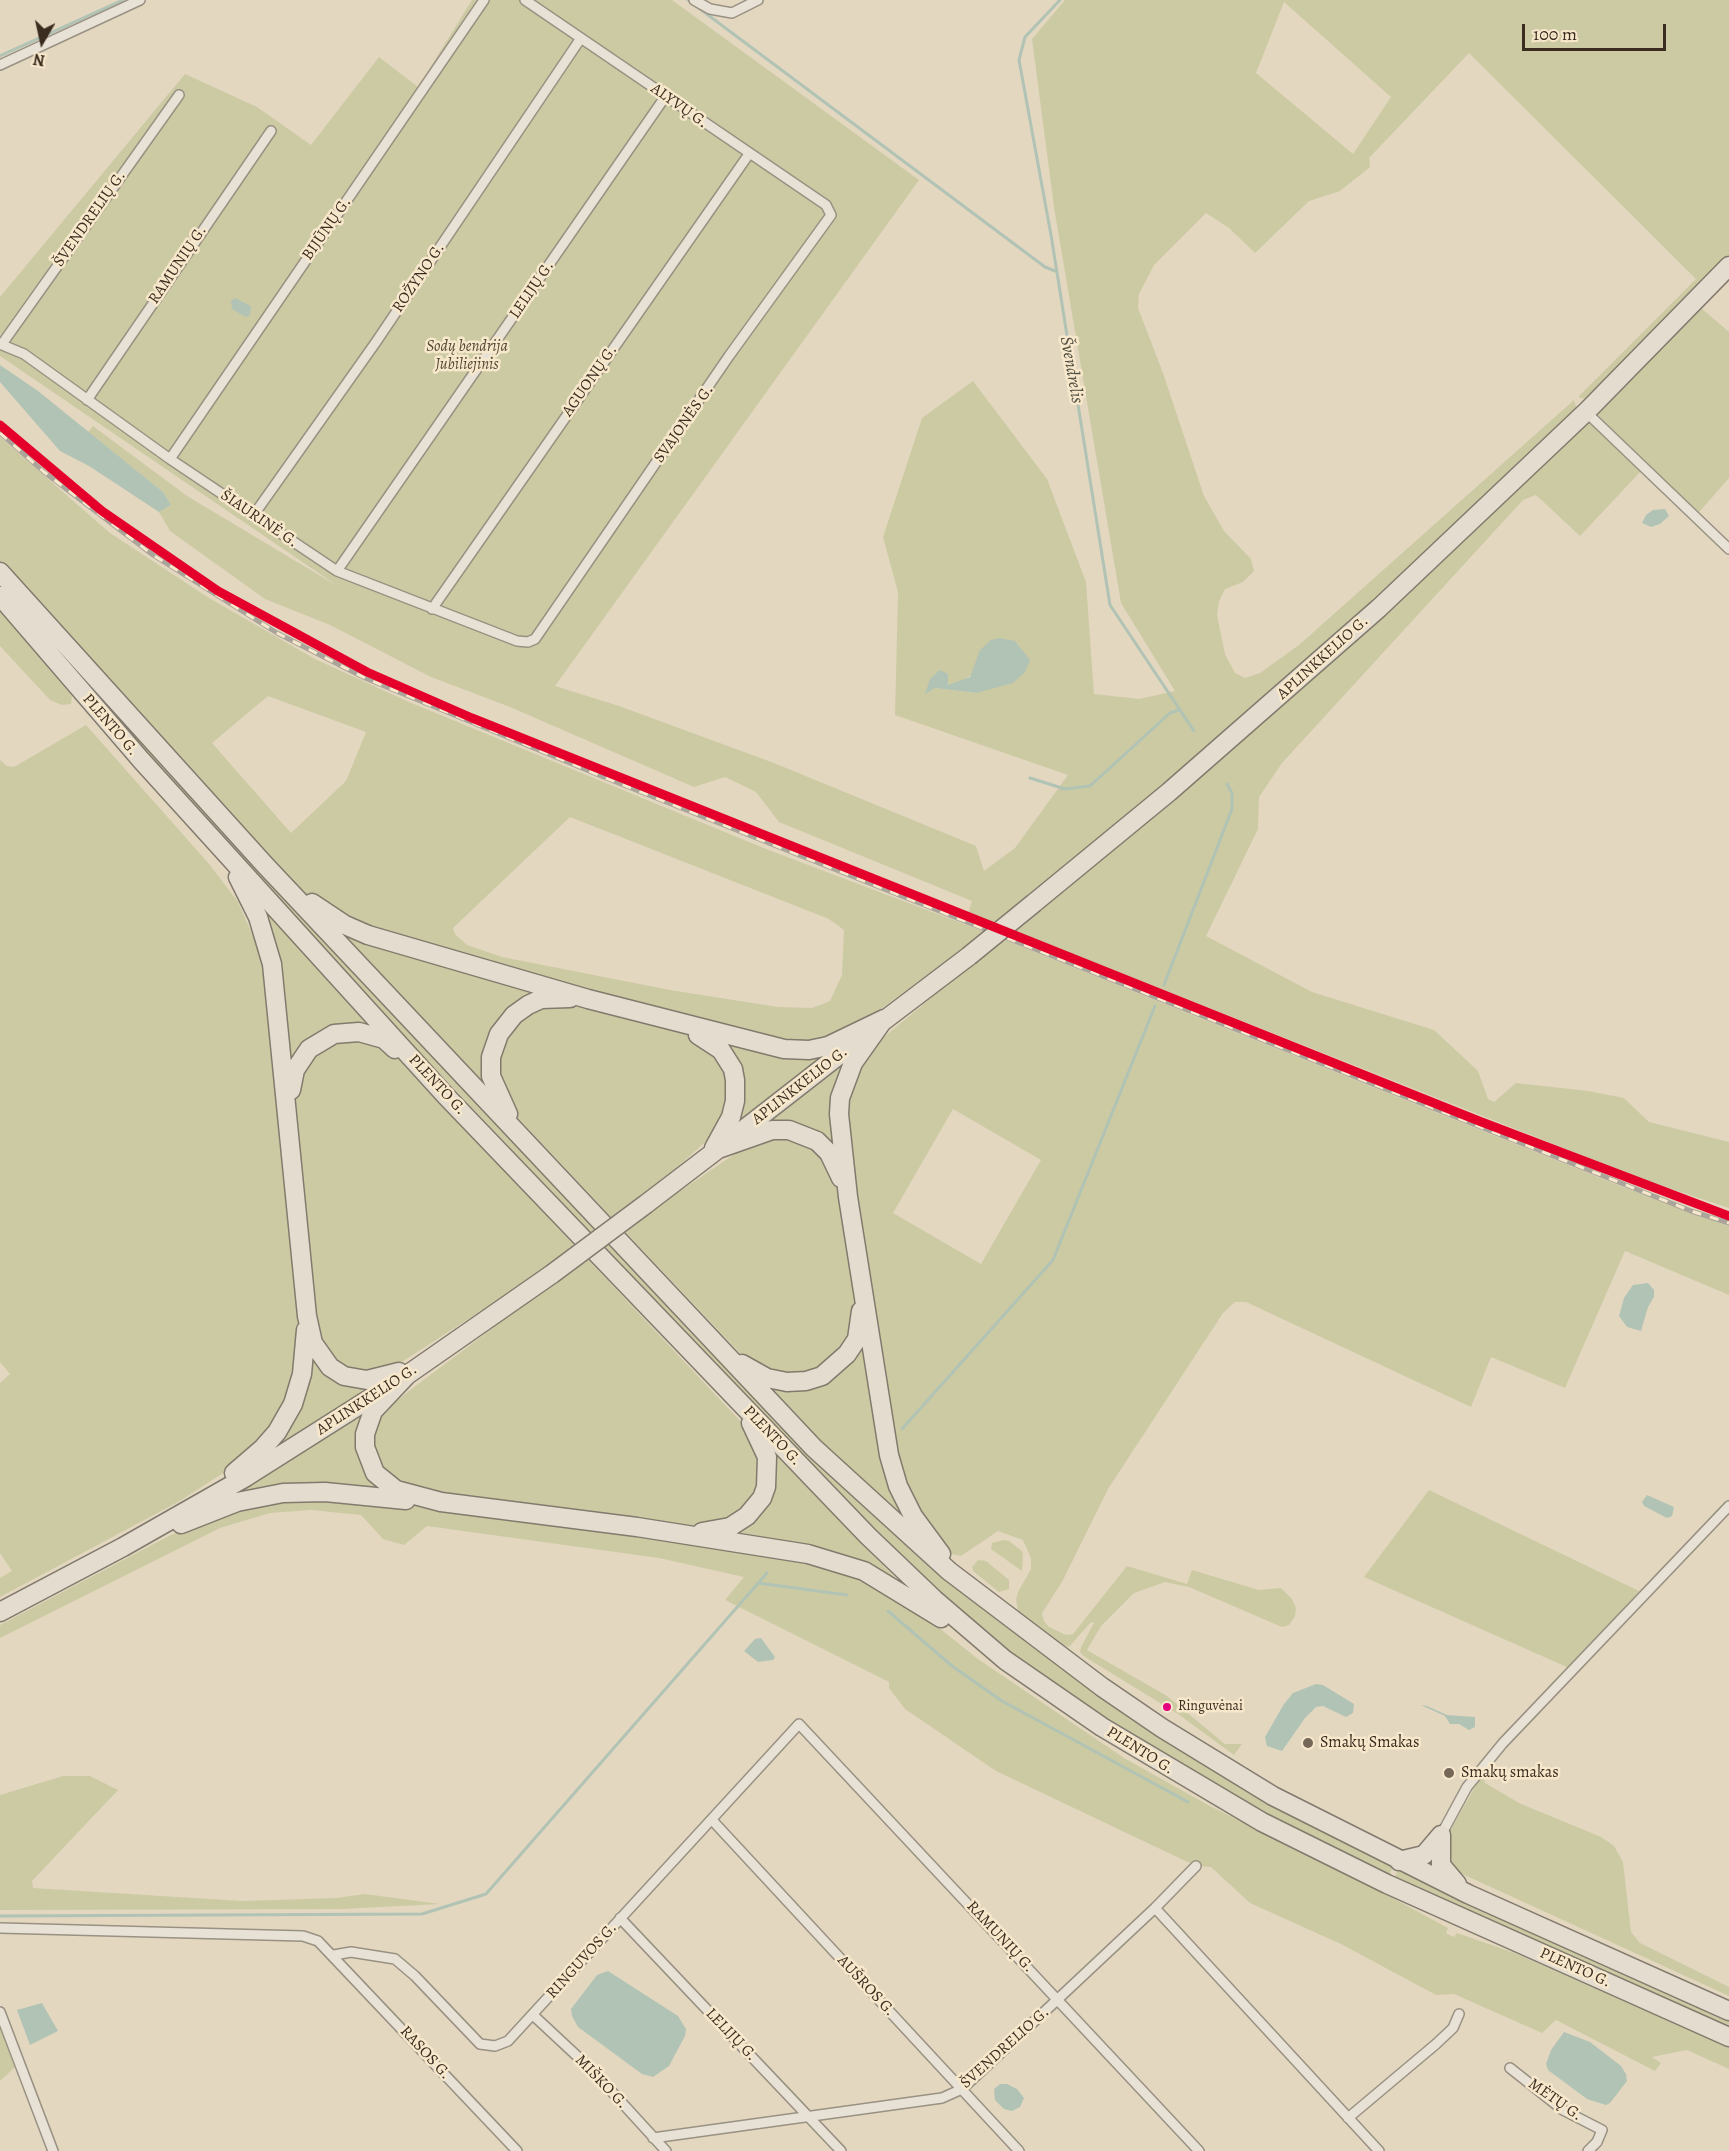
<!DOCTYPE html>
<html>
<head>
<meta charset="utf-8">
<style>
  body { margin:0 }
  #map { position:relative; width:1729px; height:2151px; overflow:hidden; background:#e3d7c0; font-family:Alegreya,serif }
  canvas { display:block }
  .north { position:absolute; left:12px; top:12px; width:60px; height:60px; -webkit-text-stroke:4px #f7e8cc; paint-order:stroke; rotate:189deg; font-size:16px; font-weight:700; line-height:24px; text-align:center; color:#3b2c20 }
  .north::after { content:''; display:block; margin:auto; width:21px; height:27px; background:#3b2c20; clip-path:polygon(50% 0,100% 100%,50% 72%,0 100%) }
  .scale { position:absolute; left:1522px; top:24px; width:144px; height:27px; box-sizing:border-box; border:3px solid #3b2c20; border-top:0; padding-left:8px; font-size:18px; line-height:21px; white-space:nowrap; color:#3b2c20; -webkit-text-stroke:4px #f7e8cc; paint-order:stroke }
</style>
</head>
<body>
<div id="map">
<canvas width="1729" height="2151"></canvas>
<div class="north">N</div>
<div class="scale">100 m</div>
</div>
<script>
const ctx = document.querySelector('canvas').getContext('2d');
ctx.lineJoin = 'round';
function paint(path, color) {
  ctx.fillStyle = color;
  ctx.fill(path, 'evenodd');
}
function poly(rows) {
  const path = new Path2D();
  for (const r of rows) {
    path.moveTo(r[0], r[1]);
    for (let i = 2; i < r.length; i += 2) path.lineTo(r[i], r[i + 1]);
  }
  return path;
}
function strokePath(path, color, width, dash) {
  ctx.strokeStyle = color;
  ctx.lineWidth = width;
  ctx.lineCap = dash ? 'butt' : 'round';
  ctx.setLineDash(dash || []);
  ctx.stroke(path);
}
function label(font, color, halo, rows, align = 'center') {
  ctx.font = font + ' Alegreya,serif';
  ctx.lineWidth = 5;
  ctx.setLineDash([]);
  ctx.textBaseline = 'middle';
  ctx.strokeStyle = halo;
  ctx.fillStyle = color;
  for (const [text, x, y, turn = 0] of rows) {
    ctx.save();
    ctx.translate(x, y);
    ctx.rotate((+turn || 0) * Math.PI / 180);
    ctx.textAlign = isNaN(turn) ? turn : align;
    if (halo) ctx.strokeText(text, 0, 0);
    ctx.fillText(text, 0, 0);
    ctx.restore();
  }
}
paint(poly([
  [472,0,672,0,919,180,555,686,619,706,774,763,976,846,984,871,1015,848,1068,775,895,715,898,592,883,537,922,418,973,381,1047,479,1086,582,1094,694,1139,699,1175,691,1121,603,1054,207,1032,39,1065,0,1729,0,1729,255,1655,333,1587,399,1580,398,1579,396,1696,279,1469,53,1369,158,1370,167,1340,191,1309,201,1255,253,1229,228,1206,213,1154,265,1139,294,1138,308,1163,373,1204,496,1224,531,1251,559,1254,571,1243,582,1225,589,1219,601,1217,615,1225,654,1235,673,1245,678,1260,673,1299,645,1574,400,1577,410,1417,566,1181,773,994,925,968,914,972,901,779,822,756,792,725,777,694,787,510,707,431,677,330,625,265,599,170,531,159,512,171,505,163,492,88,432,93,426,187,496,339,587,0,356,0,297,185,74,257,107,311,145,379,57,418,87],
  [1284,2,1391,97,1353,154,1256,73],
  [1015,641,1021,649,976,693,935,688,963,681],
  [1700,307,1729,332,1729,478,1693,519,1642,470,1580,536,1536,495,1523,500,1282,763,1259,797,1258,829,1206,936,1312,992,1434,1030,1478,1071,1488,1099,1494,1102,1516,1083,1588,1091,1624,1098,1649,1122,1729,1142,1729,1208,1647,1181,1106,967,1011,932,1257,727,1408,593],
  [0,437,110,533,209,598,315,659,409,702,766,849,985,932,866,1020,840,1035,801,1045,399,941,332,913,307,895,279,867,0,566],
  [268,696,366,732,346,781,291,833,212,743],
  [570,817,829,919,844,930,842,975,830,1001,812,1008,778,1007,670,990,502,957,467,945,455,934,453,928],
  [0,579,382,1003,795,1440,991,1614,1394,1865,1388,1877,1307,1840,1144,1747,1038,1677,913,1572,296,922,104,708,0,586],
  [0,611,72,696,71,704,62,705,50,700,0,646],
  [86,725,210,865,238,902,263,959,268,959,301,1344,287,1411,242,1461,178,1502,0,1597,0,1578,12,1571,0,1553,0,1383,10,1374,0,1362,0,760,7,766,14,767],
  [261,907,377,1031,360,1026,288,1070],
  [326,921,546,992,512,1009,490,1093],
  [1002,939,1623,1187,1729,1226,1729,1295,1625,1251,1565,1388,1491,1357,1471,1407,1246,1302,1235,1302,1223,1313,1108,1489,1062,1582,1042,1613,1044,1621,1049,1627,1066,1635,1073,1634,1127,1566,1187,1584,1192,1570,1259,1590,1281,1588,1292,1599,1296,1608,1295,1616,1289,1625,1282,1627,1189,1587,1165,1582,1134,1593,1101,1626,1087,1650,1167,1696,1225,1744,1242,1744,1234,1755,1178,1714,1085,1657,1080,1652,1081,1647,1094,1623,1091,1622,1069,1647,1062,1645,1019,1615,1016,1600,1018,1592,1031,1569,1031,1558,1023,1540,998,1531,961,1556,946,1553,898,1476,844,1115,851,1079,878,1042],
  [953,1109,1041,1160,981,1264,893,1213],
  [564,1002,633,1018,693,1037,724,1062,732,1091,715,1133,660,1183,658,1206,745,1147,777,1135,812,1144,834,1171,841,1199,855,1299,856,1324,852,1337,808,1377,753,1367,514,1114,498,1083,499,1043,526,1011],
  [718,1038,829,1054,731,1130,739,1108],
  [340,1039,379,1043,394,1054,745,1426,762,1455,758,1497,741,1517,699,1528,423,1493,388,1481,370,1450,381,1412,565,1274,555,1263,391,1369,378,1374,338,1368,314,1328,295,1090,312,1054],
  [849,1057,836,1154,757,1128],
  [865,1333,912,1527,836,1458,761,1381,793,1388],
  [310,1348,372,1388,266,1455],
  [370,1408,361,1427,385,1493,224,1500],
  [772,1451,909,1592,726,1537,748,1524],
  [1429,1490,1639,1591,1569,1668,1364,1577],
  [320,1496,437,1508,792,1556,861,1578,924,1616,978,1659,1124,1758,1208,1805,1389,1896,1448,1928,1446,1933,1454,1937,1457,1933,1512,1952,1729,2047,1729,2069,1687,2050,1652,2057,1661,2063,1655,2071,1556,2020,1542,2033,1454,1994,1436,1995,1341,1944,1250,1903,1211,1867,1196,1866,996,1771,905,1709,889,1688,889,1682,725,1600,744,1577,659,1558,427,1526,404,1545,383,1539,361,1515,311,1510,270,1513,220,1528,0,1638,0,1625,169,1536,216,1515,248,1505],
  [1003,1540,1009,1541,1023,1552,1022,1571,991,1549,992,1543],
  [978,1560,986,1561,1009,1580,1009,1589,999,1592,973,1571,972,1567],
  [1483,1773,1485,1783,1519,1803,1601,1837,1614,1846,1623,1862,1631,1932,1640,1943,1729,1987,1729,1996,1458,1872,1450,1865,1446,1838],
  [63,1776,90,1776,118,1790,32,1881,33,1888,242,1901,336,1898,365,1894,440,1904,342,1909,0,1910,0,1795],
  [1399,1868,1729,2018,1729,2031,1394,1879],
  [0,2024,15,2063,15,2067,0,2081]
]), '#cccaa3');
paint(poly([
  [235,298,251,306,250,315,246,317,232,309,231,301],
  [0,365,38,391,163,492,171,505,159,512,89,466,60,451,0,382],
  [1665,509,1669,516,1660,524,1651,527,1642,523,1646,515,1653,510],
  [999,638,1015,641,1030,660,1025,672,1013,683,976,693,935,688,925,694,930,679,940,670,948,674,948,685,970,677,980,650,991,640],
  [1648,1283,1654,1290,1654,1297,1648,1307,1641,1331,1627,1327,1619,1316,1624,1298,1633,1285],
  [1647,1495,1674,1507,1672,1516,1667,1518,1644,1506,1642,1502],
  [761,1638,775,1657,773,1660,758,1662,744,1651,755,1639],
  [1316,1684,1323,1685,1354,1704,1353,1713,1346,1717,1323,1706,1316,1707,1305,1718,1282,1751,1267,1746,1265,1737,1284,1704,1293,1693],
  [1421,1705,1427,1706,1447,1715,1475,1717,1475,1727,1469,1730,1459,1724,1450,1724,1445,1716],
  [608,1971,678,2016,686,2029,685,2036,669,2066,653,2077,642,2074,578,2027,572,2016,571,2009,597,1975],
  [42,2003,58,2031,30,2045,17,2010],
  [1564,2032,1590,2042,1621,2066,1626,2074,1627,2081,1610,2103,1606,2105,1587,2099,1548,2070,1546,2064,1551,2050],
  [1000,2084,1007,2084,1017,2089,1024,2098,1020,2107,1012,2111,1004,2109,995,2100,994,2089]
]), '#b1c3b4');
strokePath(poly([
  [688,0,1045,267,1055,271],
  [1060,0,1025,37,1019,60,1051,235,1110,605,1194,731],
  [0,56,123,0],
  [1030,778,1065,789,1090,786,1170,713,1179,710],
  [1164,985,1232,809,1232,793,1227,784],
  [902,1429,1053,1260,1155,1006],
  [758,1583,847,1595],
  [888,1611,952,1666,1002,1701,1188,1802],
  [0,1916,422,1914,486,1894,767,1573]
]), '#b1c3b4', 3);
const street = poly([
  [694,0,710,9,732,13,758,0],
  [0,65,140,0],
  [0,344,24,354,170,459,337,571,517,641,528,642,535,639,729,356,831,215,826,205,525,0],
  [2,344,179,95],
  [87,400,271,131],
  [1586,412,1729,549],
  [170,459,484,0],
  [253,516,376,342,581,38],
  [337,571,665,97],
  [432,609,749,154],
  [712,1820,1019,2151],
  [1441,1835,1467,1787,1503,1743,1729,1506],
  [1155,1908,1379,2151],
  [620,1918,841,2151],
  [0,1928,303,1936,318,1941,517,2151],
  [334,1955,351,1952,395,1959,415,1976,480,2044,495,2046,508,2041,799,1724,1199,2151],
  [0,2012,53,2151],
  [533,2015,592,2070,666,2151],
  [1510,2068,1563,2110,1602,2130,1597,2142,1588,2151],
  [1348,2118,1436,2044,1453,2028,1459,2014],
  [653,2138,942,2098,962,2089,1155,1908,1196,1866]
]);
const highway = poly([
  [0,572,265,865,814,1448,949,1571,1102,1687,1162,1728,1273,1796,1468,1894,1729,2011],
  [0,596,141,760,445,1095,868,1536,935,1600,1005,1660,1102,1727,1262,1822,1387,1884,1729,2037],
  [238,877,258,917,272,964,307,1316,313,1343,330,1367,344,1376,367,1380,399,1372],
  [312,903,345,925,368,935,588,999,784,1049,809,1050,828,1046,884,1019],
  [1034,903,1169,792,1379,608,1588,410,1729,266],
  [698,1035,721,1050,733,1069,735,1080,735,1101,731,1117,714,1148],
  [291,1090,295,1070,309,1049,334,1034,359,1032,384,1039,395,1049],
  [508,1114,491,1076,491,1057,499,1034,514,1015,528,1005,541,999,570,998],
  [734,1137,861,1038],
  [646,1204,718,1149,772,1130,789,1130,817,1141,829,1153,841,1178],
  [742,1364,767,1378,787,1382,806,1381,822,1376,847,1354,857,1339,861,1311],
  [407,1375,373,1411,365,1434,365,1447,375,1473,396,1490,441,1502,637,1527,808,1554,864,1571,941,1618],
  [234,1473,263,1448,277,1432,293,1404,302,1374,306,1330],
  [181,1524,237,1502,283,1493,325,1492,406,1500],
  [702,1532,730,1527,747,1516,762,1498,766,1487,767,1457,751,1423],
  [941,1554,913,1516,898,1486,889,1455,848,1197,839,1114,840,1098,853,1063,882,1022,969,956],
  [0,1612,123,1547,246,1477,407,1375,552,1274],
  [1441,1835,1441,1865,1457,1884],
  [1399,1861,1424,1855,1441,1835]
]);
strokePath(street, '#999182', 12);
strokePath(highway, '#827a6d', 21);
strokePath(street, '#e8e2d6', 9);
strokePath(highway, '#e4ddcf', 18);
const rail = poly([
  [0,433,44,472,153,555,277,633,365,678,606,778,1691,1211,1729,1223]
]);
strokePath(rail, '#aaa49a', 5);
strokePath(rail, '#f7e8cc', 3, [9]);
const highwayBridge = poly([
  [969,956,1034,903],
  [552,1274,646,1204]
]);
strokePath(highwayBridge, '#827a6d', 21, []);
strokePath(highwayBridge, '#e4ddcf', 18);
strokePath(poly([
  [0,425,102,511,218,591,367,672,472,718,1479,1121,1729,1216]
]), '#e4002b', 9);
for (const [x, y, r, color] of [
  [1167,1707,5,"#e5007d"],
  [1308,1743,6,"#766858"],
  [1449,1773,6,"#766858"]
]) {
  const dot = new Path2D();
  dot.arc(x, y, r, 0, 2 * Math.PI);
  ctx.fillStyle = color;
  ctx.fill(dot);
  strokePath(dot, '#f7e8cc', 2);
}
label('14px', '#3b2c20', '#f7e8cc', [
  ["Ringuvėnai",1178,1707]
], 'left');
label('16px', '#3b2c20', '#f7e8cc', [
  ["ALYVŲ G.",679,106,35],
  ["ŠVENDRELIŲ G.",90,219,-55],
  ["BIJŪNŲ G.",327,229,-55],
  ["RAMUNIŲ G.",178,265,-56],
  ["ROŽYNO G.",419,278,-56],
  ["LELIJŲ G.",532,290,-56],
  ["AGUONŲ G.",590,381,-55],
  ["SVAJONĖS G.",684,424,-55],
  ["ŠIAURINĖ G.",259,519,34],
  ["APLINKKELIO G.",1323,658,-42],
  ["PLENTO G.",110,725,49],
  ["PLENTO G.",437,1085,47],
  ["APLINKKELIO G.",800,1086,-38],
  ["APLINKKELIO G.",367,1400,-33],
  ["PLENTO G.",772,1436,46],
  ["PLENTO G.",1140,1751,32],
  ["RAMUNIŲ G.",1000,1937,47],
  ["RINGUVOS G.",582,1961,-48],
  ["PLENTO G.",1575,1968,24],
  ["AUŠROS G.",866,1986,47],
  ["LELIJŲ G.",731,2035,46],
  ["ŠVENDRELIO G.",1005,2048,-42],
  ["RASOS G.",425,2053,47],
  ["MIŠKO G.",601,2082,46],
  ["MĖTŲ G.",1555,2100,35]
]);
label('italic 16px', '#544a36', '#f7e8cc', [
  ["Sodų bendrija",467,347],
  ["Jubiliejinis",467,365]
]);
label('16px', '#3b2c20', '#f7e8cc', [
  ["Smakų Smakas",1320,1743],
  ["Smakų smakas",1461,1773]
], 'left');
label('italic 18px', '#535044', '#f7e8cc', [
  ["Švendrelis",1071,370,80]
]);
</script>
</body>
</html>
